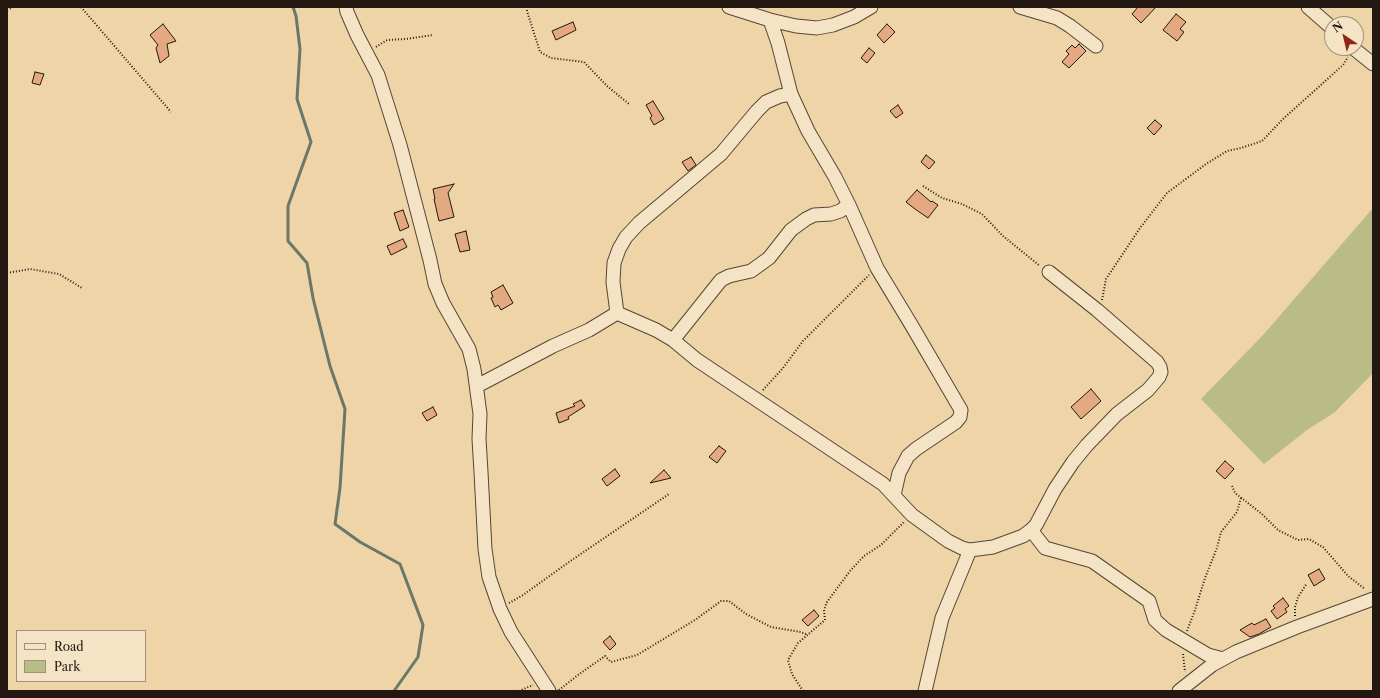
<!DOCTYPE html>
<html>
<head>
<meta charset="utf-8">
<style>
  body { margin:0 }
  #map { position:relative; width:1380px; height:698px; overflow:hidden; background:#eed4a6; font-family:"Libre Caslon Text",serif }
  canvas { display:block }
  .frame { position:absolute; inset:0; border:8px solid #221811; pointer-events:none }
  .legend { position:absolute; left:16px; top:630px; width:130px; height:52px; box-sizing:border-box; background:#f4e3c5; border:1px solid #a0927d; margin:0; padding:5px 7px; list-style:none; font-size:12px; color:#221811 }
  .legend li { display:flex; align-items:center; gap:8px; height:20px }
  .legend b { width:20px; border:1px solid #a0927d }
  .north { position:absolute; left:1324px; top:16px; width:40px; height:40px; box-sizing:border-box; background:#f4e3c5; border:1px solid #a0927d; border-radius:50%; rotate:325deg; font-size:11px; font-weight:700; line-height:16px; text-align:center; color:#221811 }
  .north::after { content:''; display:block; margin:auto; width:14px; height:18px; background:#8f2418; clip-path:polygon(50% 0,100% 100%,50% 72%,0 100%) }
</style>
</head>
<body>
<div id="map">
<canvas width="1380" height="698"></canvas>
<div class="frame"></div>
<ul class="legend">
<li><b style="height:5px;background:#f4e3c5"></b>Road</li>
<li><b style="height:11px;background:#babc86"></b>Park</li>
</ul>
<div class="north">N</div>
</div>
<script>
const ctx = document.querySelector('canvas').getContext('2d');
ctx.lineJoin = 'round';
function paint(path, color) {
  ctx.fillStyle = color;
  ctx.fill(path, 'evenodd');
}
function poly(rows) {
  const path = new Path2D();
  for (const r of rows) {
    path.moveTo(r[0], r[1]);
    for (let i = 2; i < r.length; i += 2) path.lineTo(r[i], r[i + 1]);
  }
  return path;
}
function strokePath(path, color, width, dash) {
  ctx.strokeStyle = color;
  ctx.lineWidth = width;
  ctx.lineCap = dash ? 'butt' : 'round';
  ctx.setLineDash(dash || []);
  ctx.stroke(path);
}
paint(poly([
  [1373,208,1373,373,1335,412,1307,430,1264,464,1201,399,1264,334]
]), '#babc86');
strokePath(poly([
  [293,7,296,16,300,49,297,99,311,142,288,206,288,241,307,263,313,298,330,366,345,409,340,488,335,524,360,542,400,564,423,625,418,657,394,691]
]), '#6a7869', 3);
const building = poly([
  [1138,7,1156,7,1141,23,1132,14,1138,7],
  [1176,14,1186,22,1180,29,1184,32,1177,41,1163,30,1176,14],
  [573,22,576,30,556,40,552,31,573,22],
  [163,24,176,41,167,44,169,56,160,63,156,48,158,45,150,35,163,24],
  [887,24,895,32,884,43,877,35,887,24],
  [1079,44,1086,51,1069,68,1062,62,1069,54,1066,51,1072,45,1075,48,1079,44],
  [869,48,875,53,867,63,861,58,869,48],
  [35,72,44,74,40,85,32,83,35,72],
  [653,101,664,119,654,125,650,118,652,116,646,105,653,101],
  [898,105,903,113,896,118,890,111,898,105],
  [1155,120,1162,126,1154,135,1147,128,1155,120],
  [926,155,935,162,929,169,921,162,926,155],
  [691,157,696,165,688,171,682,162,691,157],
  [454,184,448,193,454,217,439,221,434,199,435,199,433,189,454,184],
  [917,190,931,202,932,201,938,205,928,218,915,209,906,202,917,190],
  [403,210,409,227,400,231,394,213,403,210],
  [466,231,470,250,460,252,455,234,466,231],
  [403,239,407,247,391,255,387,246,403,239],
  [503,285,513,303,501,310,498,305,495,307,491,298,493,297,491,292,503,285],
  [1091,389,1101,401,1081,419,1071,407,1091,389],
  [581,400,585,406,568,417,569,419,559,423,556,413,575,406,573,404,581,400],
  [433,407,437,415,427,421,422,413,433,407],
  [719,446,726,451,717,463,709,457,719,446],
  [1225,461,1234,469,1225,479,1216,471,1225,461],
  [615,469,620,476,607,486,602,479,615,469],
  [664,470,671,478,650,483,664,470],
  [1319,569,1325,579,1314,586,1308,575,1319,569],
  [1283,598,1289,606,1285,609,1287,612,1277,619,1271,611,1275,608,1273,606,1283,598],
  [814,610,819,616,808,626,802,620,814,610],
  [1266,619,1271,627,1259,634,1250,637,1240,630,1252,623,1254,625,1266,619],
  [610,636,616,644,610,650,603,642,610,636]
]);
paint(building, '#e4a980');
strokePath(building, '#221811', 1);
const minor = poly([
  [346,7,347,12,357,35,378,75,400,145,430,260,435,284,443,303,469,349,474,369,480,414,479,439,481,472,485,549,489,577,500,609,511,632,549,691],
  [729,7,770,20,796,26,817,28,833,25,854,17,871,7],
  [1020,7,1057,18,1070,26,1096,46],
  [1308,7,1332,28],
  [1353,48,1373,64],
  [791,94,808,131,835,177,849,205,877,268,912,326,961,410,960,417,956,422,916,449,908,456,899,473,894,495],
  [617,313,613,282,614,263,619,249,626,237,639,223,721,154,757,111,766,102,780,96,791,94,778,43,770,20],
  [673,340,721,280,729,276,751,271,769,258,791,230,806,219,814,215,831,214,840,211,849,205],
  [477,386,553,346,589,330,617,313,656,330,673,340,697,360,883,484,912,515,948,541,962,548,970,550,993,547,1023,536,1031,530,1036,525,1055,489,1073,462,1087,445,1117,414,1148,390,1159,377,1161,372,1160,367,1157,362,1097,310,1049,272],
  [1031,530,1045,548,1092,561,1149,601,1155,620,1166,630,1208,655,1223,659],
  [925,691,942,618,970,550],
  [1179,691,1212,665,1236,652,1297,627,1373,599]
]);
strokePath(minor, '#554736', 15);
strokePath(poly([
  [81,7,171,112],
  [527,7,527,11,540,52,551,58,584,62,607,86,629,104],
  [7,10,13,7],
  [376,47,387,40,406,39,433,35],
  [923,186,942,198,962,204,982,214,1003,236,1040,266],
  [7,273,30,269,59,274,82,288],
  [1102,300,1106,279,1140,228,1167,193,1206,164,1227,151,1241,148,1262,141,1283,119,1343,65,1348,57],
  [763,390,783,368,803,341,869,275],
  [1232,486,1235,493,1262,514,1278,530,1298,540,1309,539,1323,547,1348,576,1365,589],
  [509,603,523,595,569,562,669,494],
  [1295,616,1295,607,1298,597,1307,583],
  [1187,631,1195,610,1205,578,1217,548,1221,532,1237,512,1241,498],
  [1183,654,1185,672],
  [559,690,578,675,605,656,611,662,637,655,695,620,721,601,729,601,746,614,771,627,801,632,808,635],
  [519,691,533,685],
  [803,691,792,674,788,660,798,643,825,620,824,610,827,602,850,571,864,556,881,545,904,522]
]), '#221811', 2, [1, 2]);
strokePath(minor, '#f4e3c5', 13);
</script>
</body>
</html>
